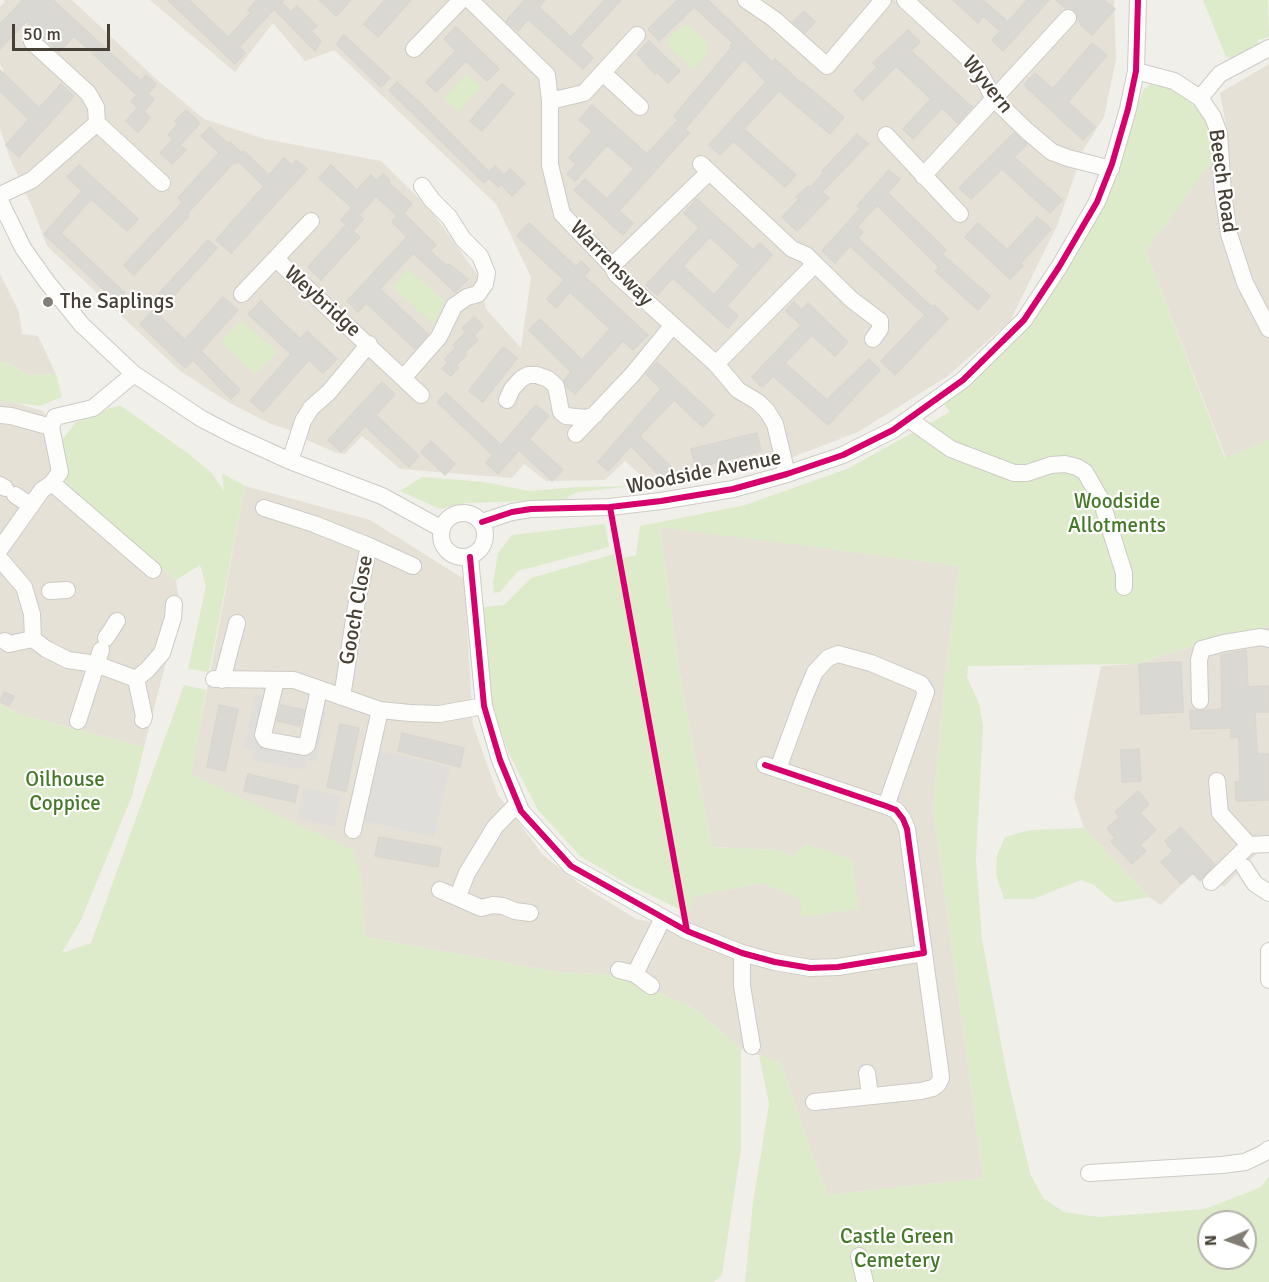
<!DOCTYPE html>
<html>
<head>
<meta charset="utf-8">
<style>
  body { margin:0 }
  #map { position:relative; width:1269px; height:1282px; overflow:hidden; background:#f1efea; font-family:Signika,sans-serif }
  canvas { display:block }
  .north { position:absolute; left:1197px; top:1210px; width:60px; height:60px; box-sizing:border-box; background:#fff; border:2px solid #b5b3af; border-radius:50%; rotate:268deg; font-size:16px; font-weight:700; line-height:24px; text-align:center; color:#474036 }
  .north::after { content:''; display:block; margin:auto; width:21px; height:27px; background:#827d75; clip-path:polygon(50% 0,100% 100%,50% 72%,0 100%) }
  .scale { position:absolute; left:12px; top:24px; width:98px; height:27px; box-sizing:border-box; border:3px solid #474036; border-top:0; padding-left:8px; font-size:18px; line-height:21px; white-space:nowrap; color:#474036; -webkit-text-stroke:4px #fff; paint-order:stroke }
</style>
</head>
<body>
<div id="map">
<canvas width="1269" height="1282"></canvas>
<div class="north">N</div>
<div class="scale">50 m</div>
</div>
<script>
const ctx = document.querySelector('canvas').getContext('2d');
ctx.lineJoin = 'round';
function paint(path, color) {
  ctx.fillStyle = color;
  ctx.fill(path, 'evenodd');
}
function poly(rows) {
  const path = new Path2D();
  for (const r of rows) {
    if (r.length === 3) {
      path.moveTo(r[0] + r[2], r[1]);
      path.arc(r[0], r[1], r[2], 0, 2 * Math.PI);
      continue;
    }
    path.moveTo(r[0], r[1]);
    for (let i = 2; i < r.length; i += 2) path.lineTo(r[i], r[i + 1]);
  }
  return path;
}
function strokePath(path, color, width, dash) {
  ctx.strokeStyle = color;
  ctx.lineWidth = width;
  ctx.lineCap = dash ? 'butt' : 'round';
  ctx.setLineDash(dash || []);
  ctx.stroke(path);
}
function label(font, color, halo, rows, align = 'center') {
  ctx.font = font + ' Signika,sans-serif';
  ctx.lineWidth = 4.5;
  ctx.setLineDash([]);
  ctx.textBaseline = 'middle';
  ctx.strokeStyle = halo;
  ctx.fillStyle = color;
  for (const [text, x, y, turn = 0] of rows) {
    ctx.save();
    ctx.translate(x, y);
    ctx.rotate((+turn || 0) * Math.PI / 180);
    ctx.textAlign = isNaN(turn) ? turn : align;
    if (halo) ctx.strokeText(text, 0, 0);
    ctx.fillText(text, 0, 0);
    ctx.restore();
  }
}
paint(poly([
  [3,0,72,0,155,78,204,119,265,139,381,161,430,209,477,274,486,309,521,348,531,277,496,204,334,50,305,61,273,23,235,72,150,0,1114,0,1116,59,1104,117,1084,149,1057,226,1010,321,948,376,858,432,772,465,686,479,648,482,625,461,605,480,546,481,524,464,512,478,400,469,362,436,345,454,337,453,307,440,306,436,269,423,228,402,180,371,47,246,33,209,11,161,0,129,0,76,4,71,0,64,0,7,5,2],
  [1269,64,1269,440,1226,458,1146,251,1228,136,1220,93],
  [0,274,19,312,22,334,38,336,56,374,29,375,5,362,0,362],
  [0,401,12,402,43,411,62,440,70,473,62,486,176,580,180,608,144,747,19,714,0,704],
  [245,486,370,520,464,579,473,725,498,795,543,855,580,884,636,919,680,927,694,896,762,883,811,903,814,865,777,850,712,847,680,676,660,526,959,566,945,674,933,809,983,1178,828,1195,812,1154,781,1063,741,1049,695,1009,619,975,557,972,365,937,361,873,191,775],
  [1269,626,1269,849,1260,850,1224,887,1207,875,1200,881,1193,873,1161,905,1149,897,1084,828,1074,798,1101,666,1135,664,1179,650]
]), '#e5e1d7');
paint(poly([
  [1203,0,1268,0,1269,37,1258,40,1259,44,1232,58,1226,57],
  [690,25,708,44,708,54,695,68,690,67,665,43,669,37,682,26],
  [466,74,481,87,459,112,444,98],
  [1151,84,1164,86,1181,95,1201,111,1211,130,1215,157,1146,251,1225,458,1269,440,1269,626,1179,650,1135,664,968,666,967,677,979,703,983,726,976,860,982,939,1007,1075,1030,1173,1043,1198,1064,1212,1099,1217,1205,1209,1261,1187,1269,1176,1269,1282,745,1282,753,1202,769,1104,759,1055,781,1063,812,1154,828,1195,983,1178,933,809,945,674,959,566,660,527,680,676,712,847,777,850,792,856,806,844,853,860,858,909,802,917,800,899,762,883,695,896,687,913,630,885,581,857,538,810,508,752,492,703,487,697,484,607,504,605,531,578,614,554,615,560,636,555,640,526,745,505,847,469,950,412,944,404,956,395,1023,331,1136,111,1143,90],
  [1209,1222,1245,1222,1245,1258,1209,1258],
  [408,269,445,301,433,324,392,287],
  [241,320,277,352,255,374,221,342],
  [0,362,5,362,29,375,56,374,62,397,40,406,0,401],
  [121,406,189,454,211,472,224,491,222,473,245,486,209,672,188,669,206,586,200,565,176,580,62,486,70,473,62,440,76,422,98,415,109,408],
  [422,477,484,482,530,491,578,487,635,486,578,492,569,496,567,500,466,503,440,509,400,491],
  [605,524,609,547,518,571,500,592,494,593,493,583,498,553,512,535],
  [184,685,206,690,192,775,353,850,361,873,365,937,557,972,619,975,695,1009,741,1049,741,1149,722,1275,714,1282,0,1282,0,704,19,714,144,747,132,796,81,920,62,953,91,943],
  [1084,828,1149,897,1115,903,1094,885,1081,880,1033,899,1004,899,996,875,997,855,1005,837,1030,830]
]), '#ddebca');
paint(poly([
  [255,695,276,699,270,732,300,738,307,708,326,712,316,762,307,760,305,770,253,760,255,751,244,749],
  [379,751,450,767,434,837,363,821],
  [304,788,341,796,334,827,297,818]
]), '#e0deda');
const building = poly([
  [23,0,53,0,141,81,146,75,156,84,148,94,154,99,144,112,150,118,138,132,126,121,138,107,131,102,137,95,74,36,59,52,27,21,0,49,0,24,23,0],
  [168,0,189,0,228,37,251,13,248,10,257,0,283,0,281,2,291,12,297,6,317,26,311,31,321,41,315,51,274,9,239,47,245,53,235,64,168,0],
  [319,0,351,0,336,16,319,0],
  [385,0,411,0,378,37,364,24,385,0],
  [525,0,545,0,539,7,571,37,605,0,621,0,580,45,593,58,583,69,528,19,518,31,506,21,525,0],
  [678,0,708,0,772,62,775,59,801,83,802,82,844,117,830,134,779,91,744,129,796,175,785,187,733,141,720,155,709,145,766,82,744,59,685,129,689,133,619,211,633,223,623,235,574,190,585,179,607,199,634,169,607,145,575,181,567,174,576,164,569,158,592,131,579,120,592,105,647,154,678,120,674,116,732,47,730,46,733,43,694,7,659,41,648,29,678,0],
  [953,0,983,0,1008,22,1027,0,1049,0,1003,51,992,40,1000,31,983,16,978,23,953,0],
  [1056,0,1104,0,1115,9,1092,35,1081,25,1075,11,1071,8,1065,8,1056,0],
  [804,11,815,22,805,33,793,22,804,11],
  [456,27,499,69,487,81,466,61,436,92,426,82,456,51,444,39,456,27],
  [908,30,920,42,911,51,972,107,958,123,942,108,913,139,903,129,931,99,896,66,863,100,854,91,877,67,873,63,908,30],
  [344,35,390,78,381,87,336,44,344,35],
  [649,41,680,71,668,83,657,72,655,74,637,54,649,41],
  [1092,43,1107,55,1068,102,1095,127,1083,140,1024,85,1035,73,1053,89,1092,43],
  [0,70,39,108,61,84,74,96,19,157,6,145,29,119,0,91,0,70],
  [397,82,421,104,489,172,495,166,504,175,510,169,525,183,512,196,501,184,498,187,489,178,484,183,389,90,397,82],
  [502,84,514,94,482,131,470,121,502,84],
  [186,110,200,123,180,145,186,150,172,164,160,153,173,139,168,135,178,124,175,121,186,110],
  [210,127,228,144,230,142,242,153,244,151,269,175,284,158,292,165,296,160,307,169,231,253,216,240,264,186,238,161,236,164,234,162,187,214,189,216,134,275,124,265,183,202,178,198,219,153,201,136,210,127],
  [1014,133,1027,144,1014,157,1062,200,1050,213,1002,169,971,199,959,188,1014,133],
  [857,134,868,144,822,192,829,198,797,231,782,217,799,199,796,197,808,186,810,188,824,172,822,171,857,134],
  [79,165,138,219,127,231,91,199,61,233,125,293,117,302,44,234,82,191,67,177,79,165],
  [331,165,357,190,371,175,376,181,383,174,390,181,389,183,412,204,404,213,436,245,430,251,447,266,449,264,468,279,455,292,413,253,380,289,428,334,415,349,366,303,358,312,347,301,407,237,392,222,397,216,376,196,359,215,363,219,353,231,341,220,352,208,319,178,331,165],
  [889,170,900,179,888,193,946,250,942,254,990,296,978,310,935,271,939,267,877,205,857,227,863,232,858,238,932,307,934,305,948,319,895,375,881,361,925,315,850,246,835,263,822,251,860,209,857,206,889,170],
  [697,199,753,250,760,243,772,255,727,306,738,316,728,328,673,278,657,295,646,285,699,228,684,213,697,199],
  [710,237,740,265,714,295,683,266,710,237],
  [1037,217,1051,229,1021,263,1023,266,1010,279,965,237,978,223,1007,250,1037,217],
  [529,223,576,267,581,261,590,270,584,276,648,335,633,350,623,341,575,394,567,387,564,380,571,372,529,330,540,319,582,360,610,329,570,292,556,308,547,299,564,280,517,236,529,223],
  [346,225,360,237,321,280,308,267,346,225],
  [208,240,217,248,164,306,155,298,208,240],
  [223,297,238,310,201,351,240,390,231,399,193,360,185,368,140,324,153,310,185,340,223,297],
  [261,301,300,339,307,331,337,359,323,373,309,360,263,412,250,401,291,354,248,314,261,301],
  [794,302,802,310,808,303,848,342,835,356,812,335,785,363,827,400,869,359,880,370,828,425,773,376,762,387,752,377,801,325,786,311,794,302],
  [474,317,483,326,474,336,478,340,465,352,467,354,456,366,458,368,451,376,442,369,448,362,445,359,456,347,453,345,466,332,462,328,474,317],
  [503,347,517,358,483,402,469,391,503,347],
  [657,362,714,415,703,427,674,400,640,436,674,470,664,480,631,446,608,471,598,462,661,389,646,374,657,362],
  [382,382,395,394,376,415,419,456,409,467,365,426,341,452,328,440,382,382],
  [446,393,501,445,536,405,549,416,529,439,563,470,552,481,519,450,498,474,486,463,493,455,437,402,446,393],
  [757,433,761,451,696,468,691,449,757,433],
  [431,441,455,464,445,475,421,452,431,441],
  [1246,650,1248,687,1269,686,1269,712,1255,712,1257,754,1269,754,1269,800,1236,801,1235,782,1240,782,1239,737,1231,738,1231,728,1191,729,1190,710,1201,711,1222,709,1221,655,1246,650],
  [1181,662,1183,712,1141,714,1139,664,1181,662],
  [4,692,14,696,9,706,0,702,4,692],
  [219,705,238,709,225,771,207,767,219,705],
  [281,705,304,710,300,726,277,721,281,705],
  [340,724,359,728,346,791,327,787,340,724],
  [402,733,464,748,460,767,398,751,402,733],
  [1139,749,1141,781,1122,782,1121,750,1139,749],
  [248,774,298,786,295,802,244,791,248,774],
  [1138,791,1149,804,1140,813,1156,830,1140,845,1146,851,1132,864,1111,841,1115,838,1107,828,1120,817,1115,812,1138,791],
  [1181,827,1214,864,1200,881,1193,873,1181,884,1161,862,1173,851,1165,841,1181,827],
  [379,837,441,848,438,867,375,856,379,837]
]);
paint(building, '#dad8d2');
strokePath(building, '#d9d6d0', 1.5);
const minor = poly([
  [470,0,547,75,550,101,550,165,562,214,612,266,616,274,716,364,738,390,758,402,767,411,775,424,787,474],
  [746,0,774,19,827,66,883,0],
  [905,0,970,60,979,71,994,99,1027,131,1052,152,1068,158,1111,169],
  [32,42,88,93,96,107,97,123,162,183],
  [414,49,461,0],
  [1136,71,1174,81,1200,98,1213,117,1219,133,1223,193,1229,234,1245,283,1269,329],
  [603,73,640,107],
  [1200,98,1220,74,1269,48],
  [550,101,584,93,637,35],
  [886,135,960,214],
  [701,164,792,249,806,255,852,300,880,321,880,329,873,339],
  [923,176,1068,18],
  [0,195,32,180,97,123],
  [0,201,23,248,47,282,82,325,134,374,202,419,233,435,290,461,382,496,442,529],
  [276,259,421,395],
  [612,266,709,172],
  [242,294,311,221],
  [716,364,815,264],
  [404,377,439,337,454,306,467,297,478,294,485,284,487,273,480,256,463,239,449,217,432,200,422,186],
  [507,400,512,389,521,379,528,375,537,375,548,379,556,386,561,412,566,416,586,418,595,415],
  [0,415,11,416,51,427],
  [910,420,951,449,1014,473,1027,473,1051,465,1065,464,1077,467,1085,472,1101,500,1124,573,1124,587],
  [576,434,632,375,672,326],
  [290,461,303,421,311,408,329,392,369,344],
  [52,483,153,570],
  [0,485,5,488],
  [15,495,31,506],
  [264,508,314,524,369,546,356,607,342,697],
  [463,535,22],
  [482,522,512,512,531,509,610,507,661,501,733,489,787,474,843,455,893,430,963,380,1024,320,1059,267,1097,202,1112,164,1128,109,1136,71,1138,0],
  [369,546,413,566],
  [0,549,42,490,52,483,60,472,51,427,55,417,93,408,134,374],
  [470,557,484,706,500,760,521,811,571,866,687,931,742,953,775,962,810,968,838,967,924,953,907,829,903,819,896,810,886,806,765,765],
  [0,559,24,587,32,614,33,639,46,649,68,660,96,664,136,679,147,670,162,653,173,618,174,604],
  [50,591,67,590],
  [106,638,117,621],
  [5,641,9,644,33,639],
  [136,679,144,716,143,720],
  [214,679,294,680,380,710,410,713,439,714,484,706],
  [222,680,237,623],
  [276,680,263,735,266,740,304,747,307,745,319,689],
  [1200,701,1199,660,1202,649,1224,643,1261,637,1269,639],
  [78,721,101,650],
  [778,769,804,698,815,672,828,658,838,654,871,663,921,684,926,692,886,806],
  [1217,781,1220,813,1249,845,1269,844],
  [353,830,380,710],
  [1244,867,1255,884,1269,893],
  [1211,882,1249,845],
  [440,890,481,908,493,905,503,906,515,911,530,913],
  [458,896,467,873,495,827,518,803],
  [1269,951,1269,980],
  [742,953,742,986,752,1046],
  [619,970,635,974,651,986],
  [635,974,663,918],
  [867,1073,870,1096],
  [814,1102,921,1091,933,1088,938,1084,941,1078,940,1069,924,953],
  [1089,1173,1222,1165,1245,1162,1262,1154,1269,1149],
  [859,1256,865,1282]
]);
strokePath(minor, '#cdcbc6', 18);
strokePath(minor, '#fdfdfc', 16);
strokePath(poly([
  [610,507,687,931],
  [482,522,512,512,531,509,610,507,661,501,733,489,787,474,843,455,893,430,963,380,1024,320,1059,267,1097,202,1112,164,1128,109,1136,71,1138,0],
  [470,557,484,706,500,760,521,811,571,866,687,931,742,953,775,962,810,968,838,967,924,953,907,829,903,819,896,810,886,806,765,765]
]), '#d6006c', 6);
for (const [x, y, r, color] of [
  [48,302,6,"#827d75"]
]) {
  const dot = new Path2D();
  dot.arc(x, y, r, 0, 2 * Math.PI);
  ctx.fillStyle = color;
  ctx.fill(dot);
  strokePath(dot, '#fff', 2);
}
label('21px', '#474036', '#fff', [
  ["Wyvern",987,85,51],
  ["Beech Road",1222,181,82],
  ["Warrensway",611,264,46],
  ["Weybridge",322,302,42],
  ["Woodside Avenue",704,473,-11],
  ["Gooch Close",357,610,-80]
]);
label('21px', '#474036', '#fff', [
  ["The Saplings",60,302]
], 'left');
label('21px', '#457928', '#fff', [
  ["Woodside",1117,502],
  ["Allotments",1117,526],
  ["Oilhouse",65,780],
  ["Coppice",65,804],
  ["Castle Green",897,1237],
  ["Cemetery",897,1261]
]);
</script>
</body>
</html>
